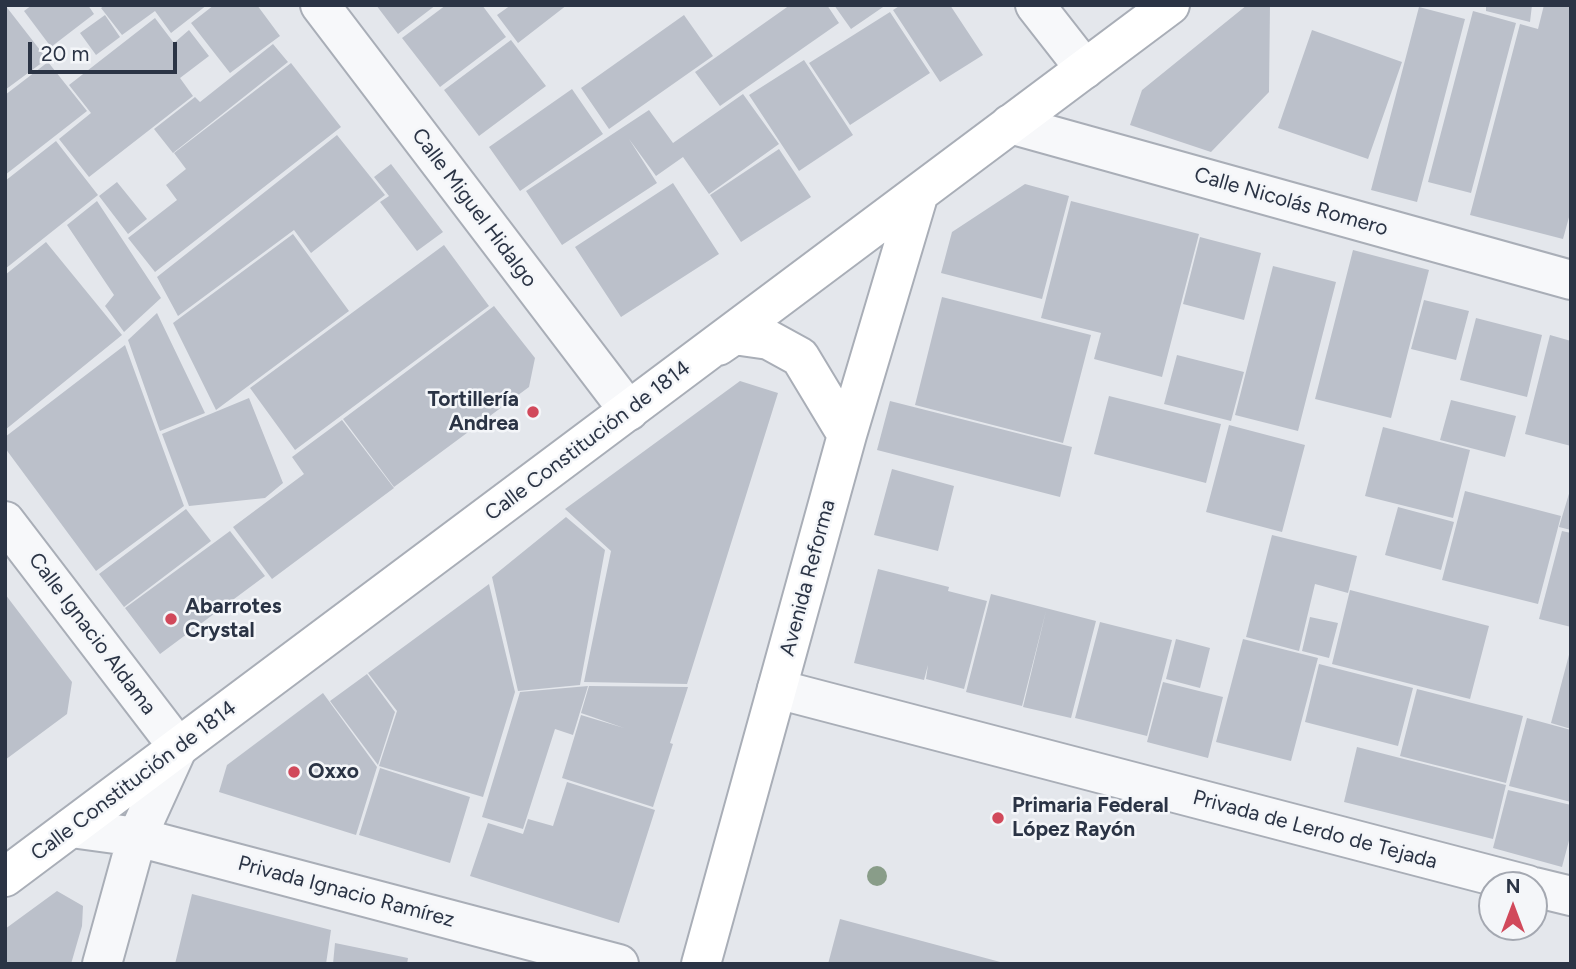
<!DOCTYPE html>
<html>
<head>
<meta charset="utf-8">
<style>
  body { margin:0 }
  #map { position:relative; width:1576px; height:969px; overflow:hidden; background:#e4e7ec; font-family:Figtree,sans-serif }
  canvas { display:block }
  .frame { position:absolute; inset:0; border:7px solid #2b3445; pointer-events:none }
  .north { position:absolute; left:1478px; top:871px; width:70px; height:70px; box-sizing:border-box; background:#f4f6f9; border:2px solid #a4a8b1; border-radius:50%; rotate:0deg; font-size:19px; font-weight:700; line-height:28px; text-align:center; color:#2b3445 }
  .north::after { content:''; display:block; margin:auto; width:24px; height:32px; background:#d1495b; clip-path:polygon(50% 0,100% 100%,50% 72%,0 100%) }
  .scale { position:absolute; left:28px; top:42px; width:149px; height:32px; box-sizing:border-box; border:4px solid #2b3445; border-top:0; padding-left:9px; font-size:21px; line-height:24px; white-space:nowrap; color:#2b3445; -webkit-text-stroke:5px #f4f6f9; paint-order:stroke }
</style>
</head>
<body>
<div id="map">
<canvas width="1576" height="969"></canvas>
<div class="frame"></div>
<div class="north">N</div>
<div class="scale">20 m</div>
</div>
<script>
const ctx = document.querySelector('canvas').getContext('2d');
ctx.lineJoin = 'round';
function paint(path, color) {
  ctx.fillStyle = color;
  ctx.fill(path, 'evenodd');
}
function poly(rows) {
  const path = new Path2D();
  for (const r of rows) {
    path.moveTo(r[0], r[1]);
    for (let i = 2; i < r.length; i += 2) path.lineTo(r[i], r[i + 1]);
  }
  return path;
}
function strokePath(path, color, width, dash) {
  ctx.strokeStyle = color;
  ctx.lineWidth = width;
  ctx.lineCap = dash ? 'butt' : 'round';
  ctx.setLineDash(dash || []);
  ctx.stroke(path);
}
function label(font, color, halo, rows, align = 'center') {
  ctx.font = font + ' Figtree,sans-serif';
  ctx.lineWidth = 5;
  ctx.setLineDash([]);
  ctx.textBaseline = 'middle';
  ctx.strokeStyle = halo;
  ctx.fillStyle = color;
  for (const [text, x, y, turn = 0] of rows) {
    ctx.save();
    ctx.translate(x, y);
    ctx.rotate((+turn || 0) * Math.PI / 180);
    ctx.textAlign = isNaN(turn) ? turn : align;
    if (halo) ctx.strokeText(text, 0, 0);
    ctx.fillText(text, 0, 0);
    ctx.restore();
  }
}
paint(poly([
  [5,5,47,59,5,90],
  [32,5,88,5,94,14,51,47,24,11],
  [105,5,207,5,171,33,155,11,122,35,101,8],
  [214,5,257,5,280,36,230,73,191,23],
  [376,5,436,5,398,34],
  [446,5,482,5,506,37,440,87,402,38],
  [511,5,567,5,518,43,497,15],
  [790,5,827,5,839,23,720,106,695,72],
  [834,5,886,5,851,29],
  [901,5,950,5,983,55,940,82,893,10],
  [1247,5,1270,5,1269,92,1211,152,1130,125,1142,90],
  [1486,5,1532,5,1530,22,1486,11],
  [1544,5,1571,5,1571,210,1563,239,1470,215,1520,24,1538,29],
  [1419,7,1465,19,1417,202,1371,190],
  [1473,11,1516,23,1471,193,1428,182],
  [890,12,930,73,850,125,809,63],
  [105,15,120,37,96,55,80,33],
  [684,15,713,56,609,129,581,88],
  [155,18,174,43,189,30,209,56,180,78,193,96,89,177,59,139,91,113,69,85],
  [1312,30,1402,62,1368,159,1278,128],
  [511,40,546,86,479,136,444,90],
  [273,44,288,62,173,153,154,129,195,97,200,102],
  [804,60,853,135,799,171,749,95],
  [48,62,87,111,5,175,5,95],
  [291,63,341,127,155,272,128,238,177,200,166,185,186,169,174,153],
  [572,89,603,134,520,191,489,147],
  [743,94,779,144,709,194,683,157,656,176,629,139,657,183,562,245,526,191,649,110,673,143],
  [337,135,385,195,311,253,294,230,178,316,157,277],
  [56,141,98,195,5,269,5,181],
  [779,149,811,197,741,242,710,195],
  [391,164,443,232,417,251,380,202,389,196,374,177],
  [117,182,147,219,128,234,99,196],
  [673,183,719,254,621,317,575,247],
  [1025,184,1069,196,1042,299,941,273,952,232],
  [97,201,161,298,124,332,105,306,114,295,67,225],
  [1071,201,1199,234,1162,377,1094,359,1101,333,1041,318],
  [293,234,349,311,216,410,173,323],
  [1200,237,1261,253,1244,320,1183,304],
  [46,242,122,335,5,430,5,275],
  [444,245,489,306,295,450,250,388],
  [1353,250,1429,270,1391,418,1315,399],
  [1273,266,1336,282,1298,431,1235,415],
  [942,297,1091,335,1063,443,915,405],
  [1424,300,1469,311,1456,360,1411,349],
  [494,306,535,358,529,387,394,487,343,419],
  [157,313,205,413,160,431,128,340],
  [1476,318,1542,335,1527,397,1460,380],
  [1550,335,1571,341,1571,446,1525,434],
  [125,345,184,506,96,571,5,448,5,437],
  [1177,355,1244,372,1231,421,1164,404],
  [740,381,778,393,687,684,584,682,611,551,565,509],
  [1109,396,1221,424,1206,483,1094,454],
  [249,398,283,483,265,498,189,506,162,434],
  [1451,400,1516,416,1505,457,1440,440],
  [890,401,1072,447,1060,497,877,450],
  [342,420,394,488,272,579,233,527,304,474,292,457],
  [1229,425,1305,445,1282,532,1206,512],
  [1383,427,1470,450,1453,518,1365,496],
  [892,469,954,486,938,551,874,535],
  [1571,487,1571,530,1559,527],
  [1465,491,1561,516,1538,604,1442,580],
  [1398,507,1454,522,1441,570,1385,555],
  [186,509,211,541,124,607,99,574],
  [566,517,605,550,580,685,518,691,492,577],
  [230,531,265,576,160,654,125,608],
  [1562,531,1571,533,1571,627,1539,619],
  [1272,535,1357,556,1348,593,1315,584,1299,651,1246,637],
  [878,569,949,587,948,591,987,601,964,689,926,679,928,665,924,680,854,663],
  [489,584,515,692,483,797,379,766,397,711,368,673],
  [1350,590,1489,626,1470,699,1332,664],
  [5,594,72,682,67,714,5,760],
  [991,594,1096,621,1071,718,1023,707,1046,611,1022,706,966,692],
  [1310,617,1338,623,1329,658,1302,651],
  [1100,622,1172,640,1147,736,1075,718],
  [1176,639,1210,648,1200,688,1166,679],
  [1243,639,1318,658,1291,761,1216,742],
  [1570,651,1571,651,1571,729,1551,723],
  [1319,664,1413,688,1398,746,1305,722],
  [367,674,395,712,378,765,330,701],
  [1163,682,1223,697,1208,758,1147,742],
  [588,686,573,735,555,729,523,829,482,817,520,692],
  [589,686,688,687,670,743,673,744,653,807,562,778,581,715,624,728,581,713],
  [1417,689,1523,716,1506,783,1400,756],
  [323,693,377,767,356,835,219,792,227,765],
  [1527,718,1571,730,1571,802,1509,786],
  [1357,747,1506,785,1493,839,1344,802],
  [380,768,470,797,450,863,359,835],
  [567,782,655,810,619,923,470,876,488,823,523,834,528,819,553,826],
  [1508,790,1571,805,1571,833,1562,867,1493,848],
  [57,891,83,906,82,926,71,964,5,964,5,929],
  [192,894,331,930,326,964,175,964],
  [840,919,1004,963,1004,964,828,964],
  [335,943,408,958,407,964,333,964]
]), '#bbc0ca');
const street = poly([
  [320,5,629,411],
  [1035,5,1085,69],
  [1010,124,1571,280],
  [5,521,178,747,137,837,102,964],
  [777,689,1528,885],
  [71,828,137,837,619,964],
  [1534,887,1571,896]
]);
const secondary = poly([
  [718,346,734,335,769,340,800,357,847,435],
  [5,877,1170,5],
  [701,964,847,435,919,193]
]);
strokePath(street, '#a9aeb7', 42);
strokePath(secondary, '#a9aeb7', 42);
strokePath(street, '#f7f8fa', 38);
strokePath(secondary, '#fff', 38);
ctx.fillStyle = '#899d89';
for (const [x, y] of [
  [877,876]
]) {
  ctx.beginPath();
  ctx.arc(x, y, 10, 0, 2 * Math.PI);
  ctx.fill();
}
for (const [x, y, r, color] of [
  [533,412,7,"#d1495b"],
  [171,619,7,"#d1495b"],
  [294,772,7,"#d1495b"],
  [998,818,7,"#d1495b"]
]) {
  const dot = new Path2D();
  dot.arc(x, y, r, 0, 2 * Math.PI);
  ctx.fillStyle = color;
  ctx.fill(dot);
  strokePath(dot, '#f4f6f9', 2.5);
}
label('21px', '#2b3445', '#f4f6f9', [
  ["Calle Nicolás Romero",1291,202,16],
  ["Calle Miguel Hidalgo",474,208,53],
  ["Calle Constitución de 1814",588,441,-37],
  ["Avenida Reforma",808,578,-75],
  ["Calle Ignacio Aldama",92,634,53],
  ["Calle Constitución de 1814",134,781,-37],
  ["Privada de Lerdo de Tejada",1315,830,15],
  ["Privada Ignacio Ramírez",346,892,15]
]);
label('bold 21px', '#2b3445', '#f4f6f9', [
  ["Tortillería",519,400,"right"],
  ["Andrea",519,424,"right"],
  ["Abarrotes",185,607],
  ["Crystal",185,631],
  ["Oxxo",308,772],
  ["Primaria Federal",1012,806],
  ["López Rayón",1012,830]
], 'left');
</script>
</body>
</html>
